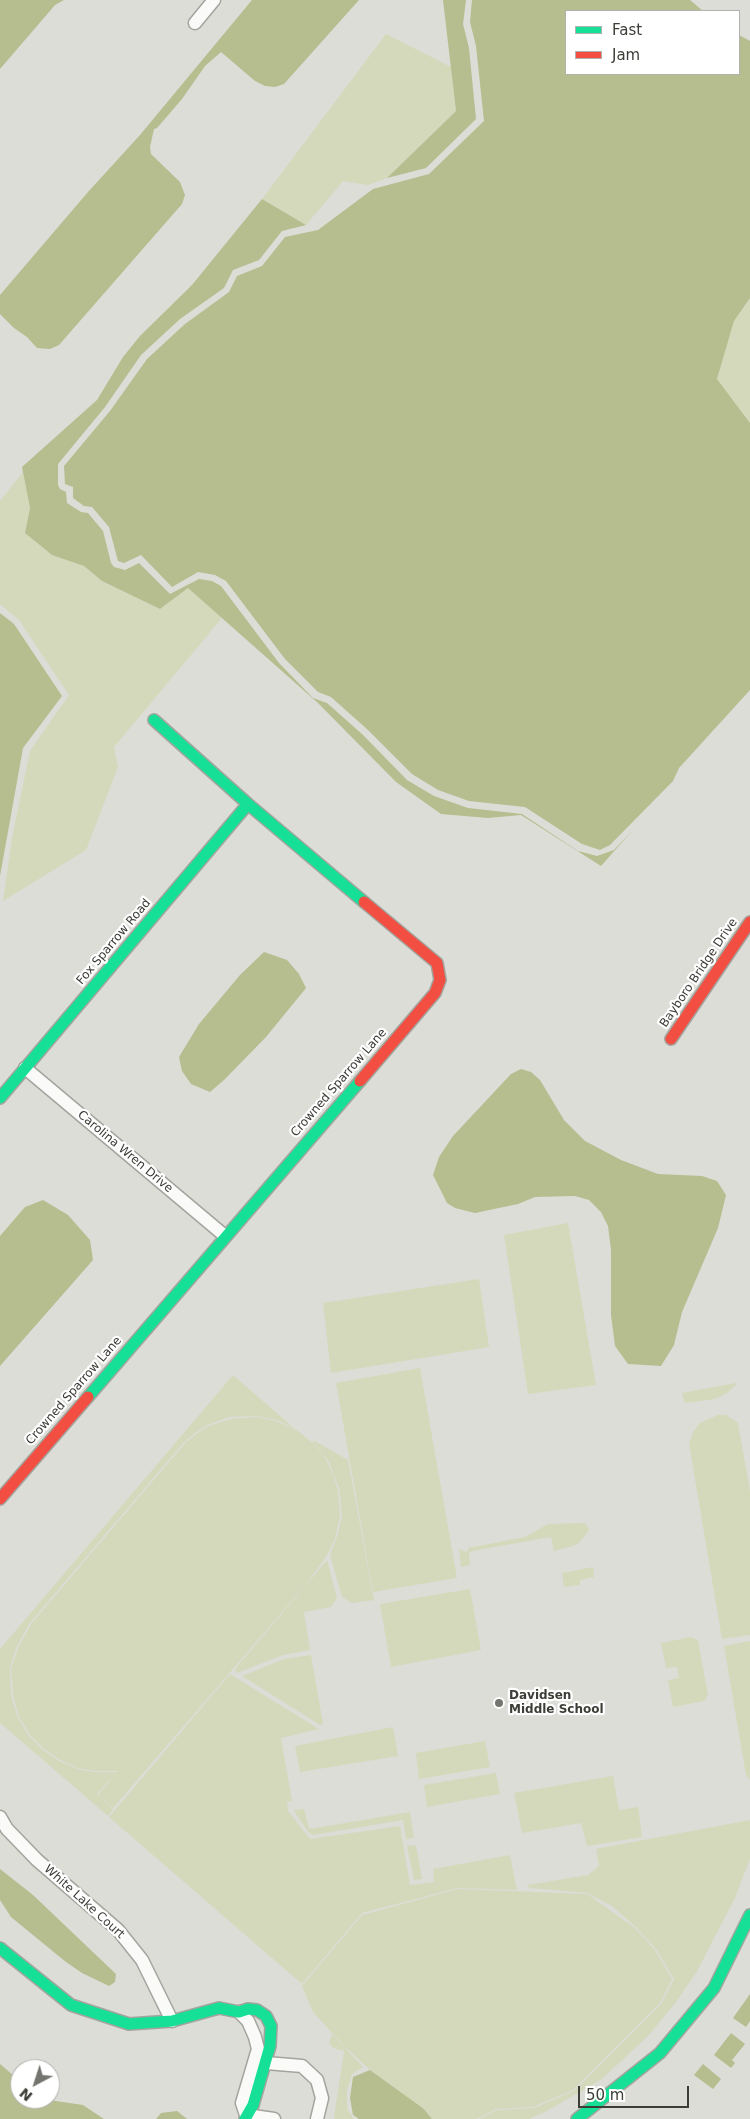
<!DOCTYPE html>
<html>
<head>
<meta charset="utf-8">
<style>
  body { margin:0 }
  #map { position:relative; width:750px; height:2119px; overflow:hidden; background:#dcddd6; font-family:"DejaVu Sans",sans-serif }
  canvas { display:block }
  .legend { position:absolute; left:565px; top:10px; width:175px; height:65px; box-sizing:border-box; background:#fff; border:1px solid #b1b1af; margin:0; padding:6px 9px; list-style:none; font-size:15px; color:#3c3d37 }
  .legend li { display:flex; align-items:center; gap:10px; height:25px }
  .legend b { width:25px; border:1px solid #b1b1af }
  .north { position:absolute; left:10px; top:2059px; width:50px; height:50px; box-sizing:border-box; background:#fff; border:1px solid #b1b1af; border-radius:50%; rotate:220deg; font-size:14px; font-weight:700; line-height:20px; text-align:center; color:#3c3d37 }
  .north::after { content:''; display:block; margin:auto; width:18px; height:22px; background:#74756f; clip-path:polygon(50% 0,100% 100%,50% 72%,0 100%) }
  .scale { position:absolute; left:578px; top:2086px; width:111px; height:22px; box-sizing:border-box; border:2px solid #3c3d37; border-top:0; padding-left:6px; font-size:15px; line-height:18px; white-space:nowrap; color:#3c3d37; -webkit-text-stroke:4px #fff; paint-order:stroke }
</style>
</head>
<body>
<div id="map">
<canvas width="750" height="2119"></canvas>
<ul class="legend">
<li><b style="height:6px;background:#16e098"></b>Fast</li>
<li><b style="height:6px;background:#f24e42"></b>Jam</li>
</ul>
<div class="north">N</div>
<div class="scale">50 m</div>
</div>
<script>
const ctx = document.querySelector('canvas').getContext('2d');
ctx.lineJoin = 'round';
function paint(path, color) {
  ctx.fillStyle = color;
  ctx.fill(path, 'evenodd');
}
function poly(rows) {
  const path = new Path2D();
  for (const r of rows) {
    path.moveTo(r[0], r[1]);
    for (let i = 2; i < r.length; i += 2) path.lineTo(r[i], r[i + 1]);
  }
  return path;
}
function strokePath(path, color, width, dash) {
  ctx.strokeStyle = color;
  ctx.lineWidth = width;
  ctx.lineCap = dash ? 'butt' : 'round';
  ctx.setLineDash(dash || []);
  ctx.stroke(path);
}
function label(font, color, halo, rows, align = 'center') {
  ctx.font = font + ' "DejaVu Sans",sans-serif';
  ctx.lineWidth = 4.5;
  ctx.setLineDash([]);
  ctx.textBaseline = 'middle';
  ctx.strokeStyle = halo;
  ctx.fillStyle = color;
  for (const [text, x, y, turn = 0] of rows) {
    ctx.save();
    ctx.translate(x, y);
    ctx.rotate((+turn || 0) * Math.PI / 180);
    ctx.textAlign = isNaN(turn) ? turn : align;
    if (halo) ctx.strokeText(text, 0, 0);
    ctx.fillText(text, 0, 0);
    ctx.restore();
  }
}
paint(poly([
  [386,34,451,67,456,111,387,178,368,185,343,181,306,225,262,199],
  [750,298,750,423,717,379,734,321],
  [23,472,30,508,25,533,52,555,84,566,102,581,160,609,188,588,222,618,114,747,118,767,86,850,3,901,12,838,30,751,69,695,19,620,0,604,0,501],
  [568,1223,596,1385,528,1394,504,1235],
  [479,1279,489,1347,331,1373,323,1303],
  [420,1368,457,1578,373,1592,336,1383],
  [233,1375,295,1429,277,1420,255,1416,229,1417,205,1426,185,1441,29,1624,16,1648,10,1669,11,1696,18,1718,29,1736,42,1749,59,1761,78,1769,94,1772,117,1772,97,1794,113,1809,108,1816,0,1723,0,1649],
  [736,1383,736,1385,727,1393,715,1399,685,1403,682,1393],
  [718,1415,726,1415,738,1423,750,1491,750,1635,722,1639,689,1444,693,1432,700,1423],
  [256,1417,276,1421,298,1431,314,1444,325,1458,333,1474,338,1491,340,1516,335,1539,326,1557,308,1582,113,1808,98,1795,118,1771,94,1771,78,1768,60,1760,43,1748,30,1735,19,1717,13,1695,11,1669,18,1648,31,1624,186,1442,206,1427,231,1419],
  [312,1441,315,1441,348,1460,374,1600,352,1603,342,1597,330,1555,338,1534,342,1515,339,1488,329,1462],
  [585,1523,589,1529,588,1532,579,1543,573,1546,554,1551,551,1537,483,1549,469,1552,470,1565,461,1567,459,1549,463,1550,464,1552,468,1551,468,1548,525,1537,548,1524],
  [327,1560,337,1598,331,1607,304,1612,310,1650,283,1655,237,1673,235,1669],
  [593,1567,594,1577,580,1580,580,1585,564,1587,562,1573],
  [470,1589,481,1650,391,1667,380,1604],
  [691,1637,698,1640,708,1695,704,1701,673,1707,668,1680,679,1678,677,1667,666,1668,661,1643],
  [750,1641,750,1780,746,1775,724,1646],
  [311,1655,323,1724,320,1725,242,1676,284,1659],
  [230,1674,319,1729,281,1738,292,1801,287,1802,288,1811,310,1839,400,1826,410,1885,434,1882,433,1869,510,1855,517,1890,458,1888,362,1913,302,1984,109,1817],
  [393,1727,398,1756,300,1772,295,1746],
  [485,1741,490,1767,419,1779,416,1753],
  [496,1773,500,1794,427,1807,424,1785],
  [613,1776,619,1810,638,1807,642,1837,587,1846,581,1823,522,1833,514,1793],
  [304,1809,309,1829,410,1812,414,1838,406,1839,403,1820,313,1835,309,1833,296,1814,294,1810],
  [750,1820,750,1859,735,1898,696,1973,676,2002,649,2035,602,2079,545,2112,529,2119,479,2119,496,2110,534,2108,574,2091,661,2004,674,1979,656,1949,636,1927,612,1906,587,1893,529,1888,528,1885,588,1875,599,1866,596,1849],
  [416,1845,422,1879,414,1880,407,1846],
  [458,1889,587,1894,635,1928,655,1950,672,1979,660,2003,573,2090,533,2107,496,2109,476,2119,432,2119,424,2109,370,2070,345,2047,313,2012,302,1986,362,1915],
  [332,2034,363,2067,352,2074,347,2090,347,2109,354,2119,335,2119,334,2117,344,2051,333,2048,329,2043]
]), '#d4d9bc');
paint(poly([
  [0,0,64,0,55,5,0,69],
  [252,0,359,0,284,84,275,87,265,86,255,81,221,52,205,66,182,99,157,128,154,129,150,147,151,154,180,182,185,195,182,204,59,345,50,349,37,348,27,337,14,328,0,314,0,295,88,192,140,135],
  [443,0,466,0,463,24,469,48,476,119,426,168,387,178,456,111],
  [472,0,690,0,703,11,566,11,566,74,739,74,739,35,750,41,750,298,734,321,717,379,750,423,750,690,679,768,673,781,610,845,600,850,582,844,525,807,469,801,438,790,412,774,368,730,331,697,318,692,285,659,226,581,215,575,198,572,172,587,141,555,124,563,118,561,109,527,92,507,84,506,73,498,73,487,65,484,64,466,110,411,147,359,185,324,229,292,237,276,262,266,285,237,318,230,373,189,429,174,484,121,476,46,470,22],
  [262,199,306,225,282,231,259,260,233,270,224,288,180,319,141,355,105,407,58,464,58,485,60,489,66,492,67,503,81,512,88,513,103,531,111,563,114,567,125,570,139,563,170,594,199,579,212,581,221,586,279,663,313,698,327,703,363,735,407,780,434,796,468,808,522,814,578,851,597,856,614,850,633,830,601,866,521,815,488,818,441,814,396,782,318,703,188,588,160,609,102,581,84,566,52,555,25,533,30,508,22,467,97,400,123,357,140,336,192,285],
  [0,613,14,624,62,696,23,748,0,876],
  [264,952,287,960,299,974,306,988,266,1037,224,1080,210,1092,191,1084,182,1071,179,1057,199,1024,240,975],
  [521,1069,531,1072,540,1080,564,1120,585,1141,621,1160,658,1174,702,1176,717,1181,726,1195,718,1228,682,1312,674,1345,661,1366,628,1364,615,1346,611,1315,611,1250,608,1226,601,1212,589,1200,575,1196,535,1197,518,1204,475,1213,455,1208,447,1203,433,1175,439,1157,453,1136,511,1074],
  [43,1200,68,1215,90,1240,93,1260,0,1366,0,1236,25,1207],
  [0,1869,33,1895,116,1974,115,1982,109,1986,82,1973,66,1962,11,1917,0,1900],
  [750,1994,750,2021,746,2027,733,2018],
  [731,2033,745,2044,732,2060,735,2063,731,2068,714,2055],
  [0,2064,20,2081,20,2099,42,2099,83,2105,104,2119,0,2119],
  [703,2064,721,2079,713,2089,694,2075],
  [370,2070,424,2109,432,2119,359,2119,353,2115,350,2098,353,2077],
  [177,2111,187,2119,156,2119,161,2113]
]), '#b6bd8f');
const street = poly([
  [195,23,214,0],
  [25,1068,225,1236],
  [0,1817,7,1829,37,1860,118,1930,142,1960,172,2021],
  [239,2012,248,2021,255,2037,258,2049,242,2103,246,2115,274,2119],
  [266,2063,302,2066,317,2080,322,2098,317,2119]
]);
const fast = poly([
  [154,720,248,804,364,902],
  [0,1098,248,804],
  [88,1397,360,1081],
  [0,1948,71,2005,129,2024,172,2021,219,2008,239,2012,248,2009,257,2010,266,2016,271,2026,270,2046,253,2105,245,2119],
  [577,2119,660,2053,714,1988,750,1915]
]);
const jam = poly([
  [671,1039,750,922],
  [360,1081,435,993,440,980,437,963,364,902],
  [0,1499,88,1397]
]);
strokePath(street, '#a3a49e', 15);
strokePath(fast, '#a3a49e', 14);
strokePath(jam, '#a3a49e', 14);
strokePath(street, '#fafaf9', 12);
strokePath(fast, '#16e098', 11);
strokePath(jam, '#f24e42', 11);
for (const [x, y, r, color] of [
  [499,1703,5,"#74756f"]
]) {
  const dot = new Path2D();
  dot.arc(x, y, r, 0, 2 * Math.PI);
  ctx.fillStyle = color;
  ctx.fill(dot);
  strokePath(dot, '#fff', 2);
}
label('12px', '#3c3d37', '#fff', [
  ["Fox Sparrow Road",114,942,-50],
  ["Bayboro Bridge Drive",699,973,-56],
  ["Crowned Sparrow Lane",339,1083,-49],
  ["Carolina Wren Drive",125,1152,40],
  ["Crowned Sparrow Lane",74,1391,-49],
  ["White Lake Court",84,1902,42]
]);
label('bold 12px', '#3c3d37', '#fff', [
  ["Davidsen",509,1696],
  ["Middle School",509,1710]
], 'left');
</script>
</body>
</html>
